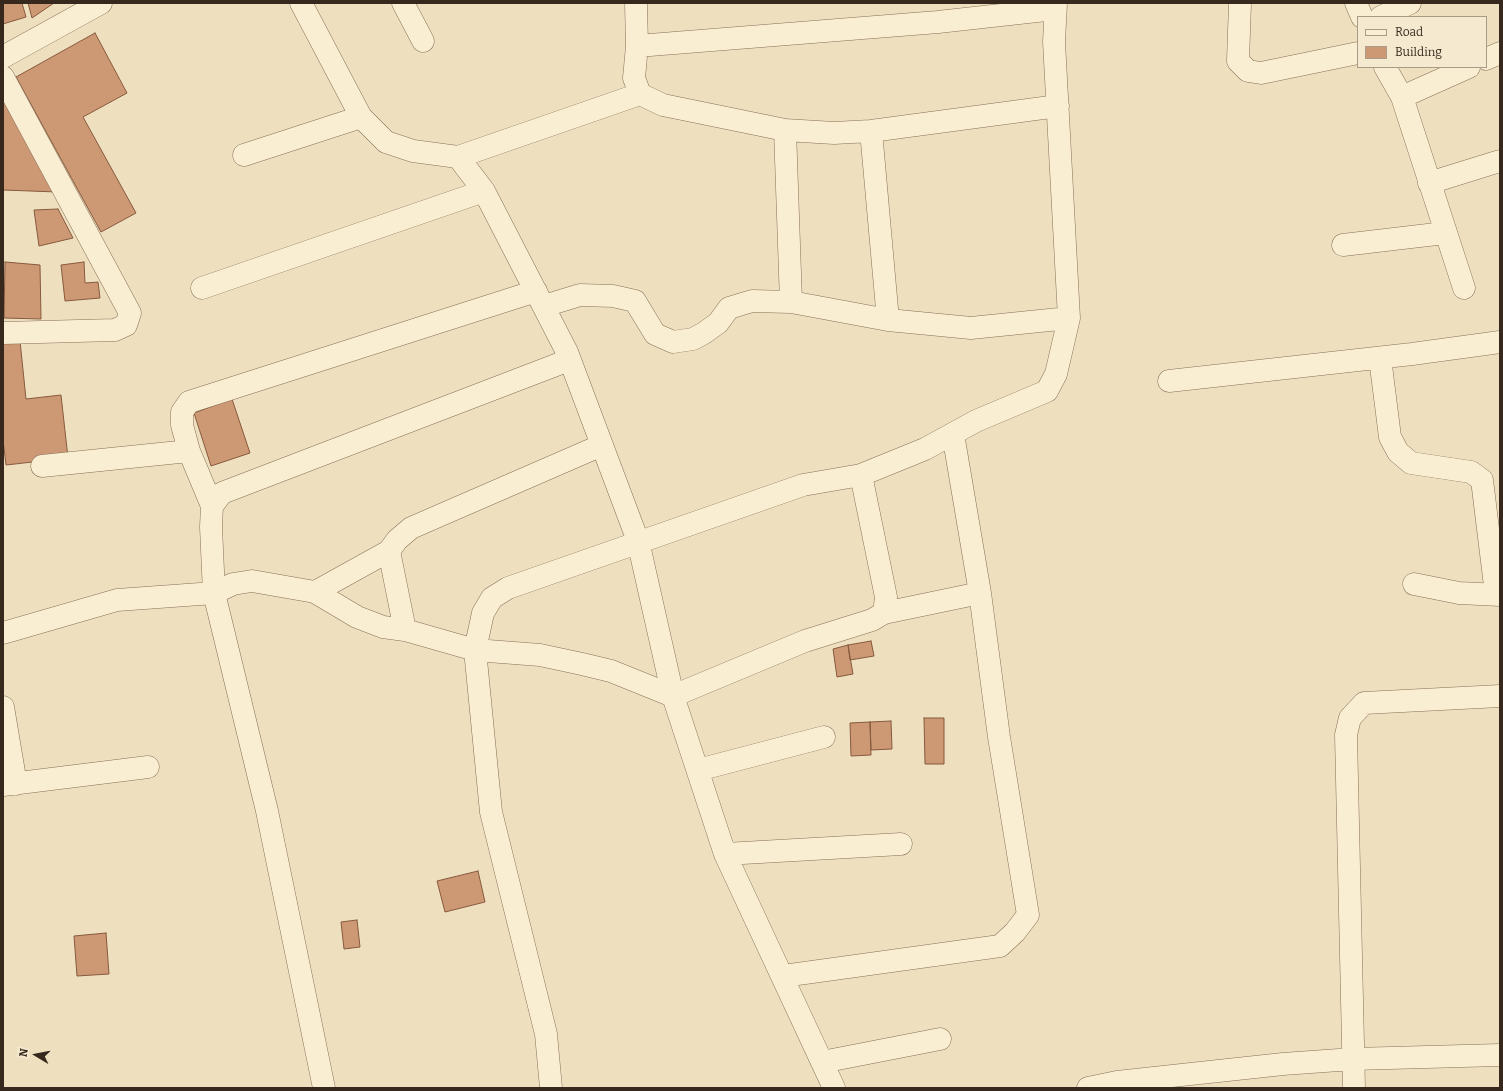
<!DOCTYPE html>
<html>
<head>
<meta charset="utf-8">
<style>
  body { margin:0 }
  #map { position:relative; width:1503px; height:1091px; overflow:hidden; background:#eee0bf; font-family:Bitter,serif }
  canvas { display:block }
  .frame { position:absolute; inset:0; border:4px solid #36281c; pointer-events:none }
  .legend { position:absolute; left:1357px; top:16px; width:130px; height:52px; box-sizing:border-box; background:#f5eacf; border:1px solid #a99c87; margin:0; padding:5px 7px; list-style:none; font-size:12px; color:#36281c }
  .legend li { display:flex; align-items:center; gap:8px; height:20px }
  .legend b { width:20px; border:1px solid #a99c87 }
  .north { position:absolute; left:16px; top:1035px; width:40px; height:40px; -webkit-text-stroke:3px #f5eacf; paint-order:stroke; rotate:280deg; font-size:11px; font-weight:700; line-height:16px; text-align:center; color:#36281c }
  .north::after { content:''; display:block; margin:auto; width:14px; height:18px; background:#36281c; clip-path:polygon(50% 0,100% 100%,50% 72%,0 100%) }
</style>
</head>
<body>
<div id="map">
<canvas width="1503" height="1091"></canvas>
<div class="frame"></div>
<ul class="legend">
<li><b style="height:5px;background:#f9edd2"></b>Road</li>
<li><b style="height:11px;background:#cd9874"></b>Building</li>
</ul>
<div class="north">N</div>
</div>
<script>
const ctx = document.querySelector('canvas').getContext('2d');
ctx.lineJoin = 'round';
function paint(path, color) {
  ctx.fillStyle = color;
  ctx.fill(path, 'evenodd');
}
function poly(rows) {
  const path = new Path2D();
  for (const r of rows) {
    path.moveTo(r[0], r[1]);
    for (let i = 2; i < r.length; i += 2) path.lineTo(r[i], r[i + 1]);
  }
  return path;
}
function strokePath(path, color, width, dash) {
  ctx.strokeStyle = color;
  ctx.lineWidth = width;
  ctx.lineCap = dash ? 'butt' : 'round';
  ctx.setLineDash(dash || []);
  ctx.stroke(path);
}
const building = poly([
  [3,3,22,3,26,17,3,24,3,3],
  [28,3,54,3,32,18,28,3],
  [95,33,127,93,83,117,136,213,101,232,16,77,95,33],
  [3,92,57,192,3,190,3,92],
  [58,209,73,238,39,246,34,210,58,209],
  [5,262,40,265,41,319,4,318,5,262],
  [84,262,85,283,98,282,100,298,65,301,61,265,84,262],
  [20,341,26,399,61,395,68,458,6,465,3,440,3,343,20,341],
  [232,399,250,453,211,466,194,413,232,399],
  [871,641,874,656,850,660,848,645,871,641],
  [848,645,853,674,837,677,833,649,848,645],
  [924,718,944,718,944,764,925,764,924,718],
  [891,721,892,749,871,750,870,722,891,721],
  [870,722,871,755,851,756,850,723,870,722],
  [478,871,485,902,445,912,437,881,478,871],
  [357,920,360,947,344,949,341,922,357,920],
  [106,933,109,974,77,976,74,936,106,933]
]);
paint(building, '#cd9874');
strokePath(building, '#86593d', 1);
const minor = poly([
  [301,3,361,117,386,142,413,151,458,157,484,191,567,352,638,541,673,696,725,854,834,1088],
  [403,3,423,41],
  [636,3,637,46],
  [1240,3,1238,61,1248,71,1261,73,1358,53],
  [1356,3,1362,17],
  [1055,9,938,22,637,46,634,78,640,94,663,105,785,130,834,133,871,131,1058,106],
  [1381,17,1410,3],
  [3,57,101,3],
  [1486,59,1500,53],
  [1385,67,1402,97,1464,288],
  [3,77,130,313,126,325,115,330,3,333],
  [1402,97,1469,67],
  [785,130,791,302],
  [871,131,888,320],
  [244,155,361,117],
  [458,157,640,94],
  [1429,183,1500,161],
  [1343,245,1445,233],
  [202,288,484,191],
  [544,306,580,295,613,296,635,301,655,334,673,342,693,339,704,333,718,323,729,308,752,301,791,302,888,320,971,328,1069,318],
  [1380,358,1390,437,1398,452,1411,463,1471,472,1482,480,1496,594],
  [1169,381,1412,354,1500,342],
  [42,466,189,451],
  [212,506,189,451,182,425,182,412,189,402,536,291],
  [389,551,405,630],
  [1414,584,1459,593,1500,595],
  [315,592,389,551,397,540,411,528,602,445],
  [884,613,980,593],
  [3,633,117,600,214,593,233,584,252,581,315,592,357,617,383,627,405,630,475,650,540,655,582,664,611,671,673,696,805,641,872,620,884,613,886,597,861,475],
  [3,707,16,784],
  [698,770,824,737],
  [3,785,148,767],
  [725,854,901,844],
  [783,976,1000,946,1015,932,1028,915,999,737,980,593,953,434],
  [822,1062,940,1039],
  [324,1088,267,811,214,593,211,527,212,506,222,493,569,360],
  [551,1088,546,1034,491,812,475,650,483,613,492,598,508,588,803,485,861,475,925,449,976,421,1047,391,1056,374,1069,318,1054,42,1056,3],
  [1088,1088,1117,1082,1283,1064,1353,1059,1500,1055],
  [1354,1088,1346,735,1350,718,1364,703,1500,696]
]);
strokePath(minor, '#877057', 23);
strokePath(minor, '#f9edd2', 22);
</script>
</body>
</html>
